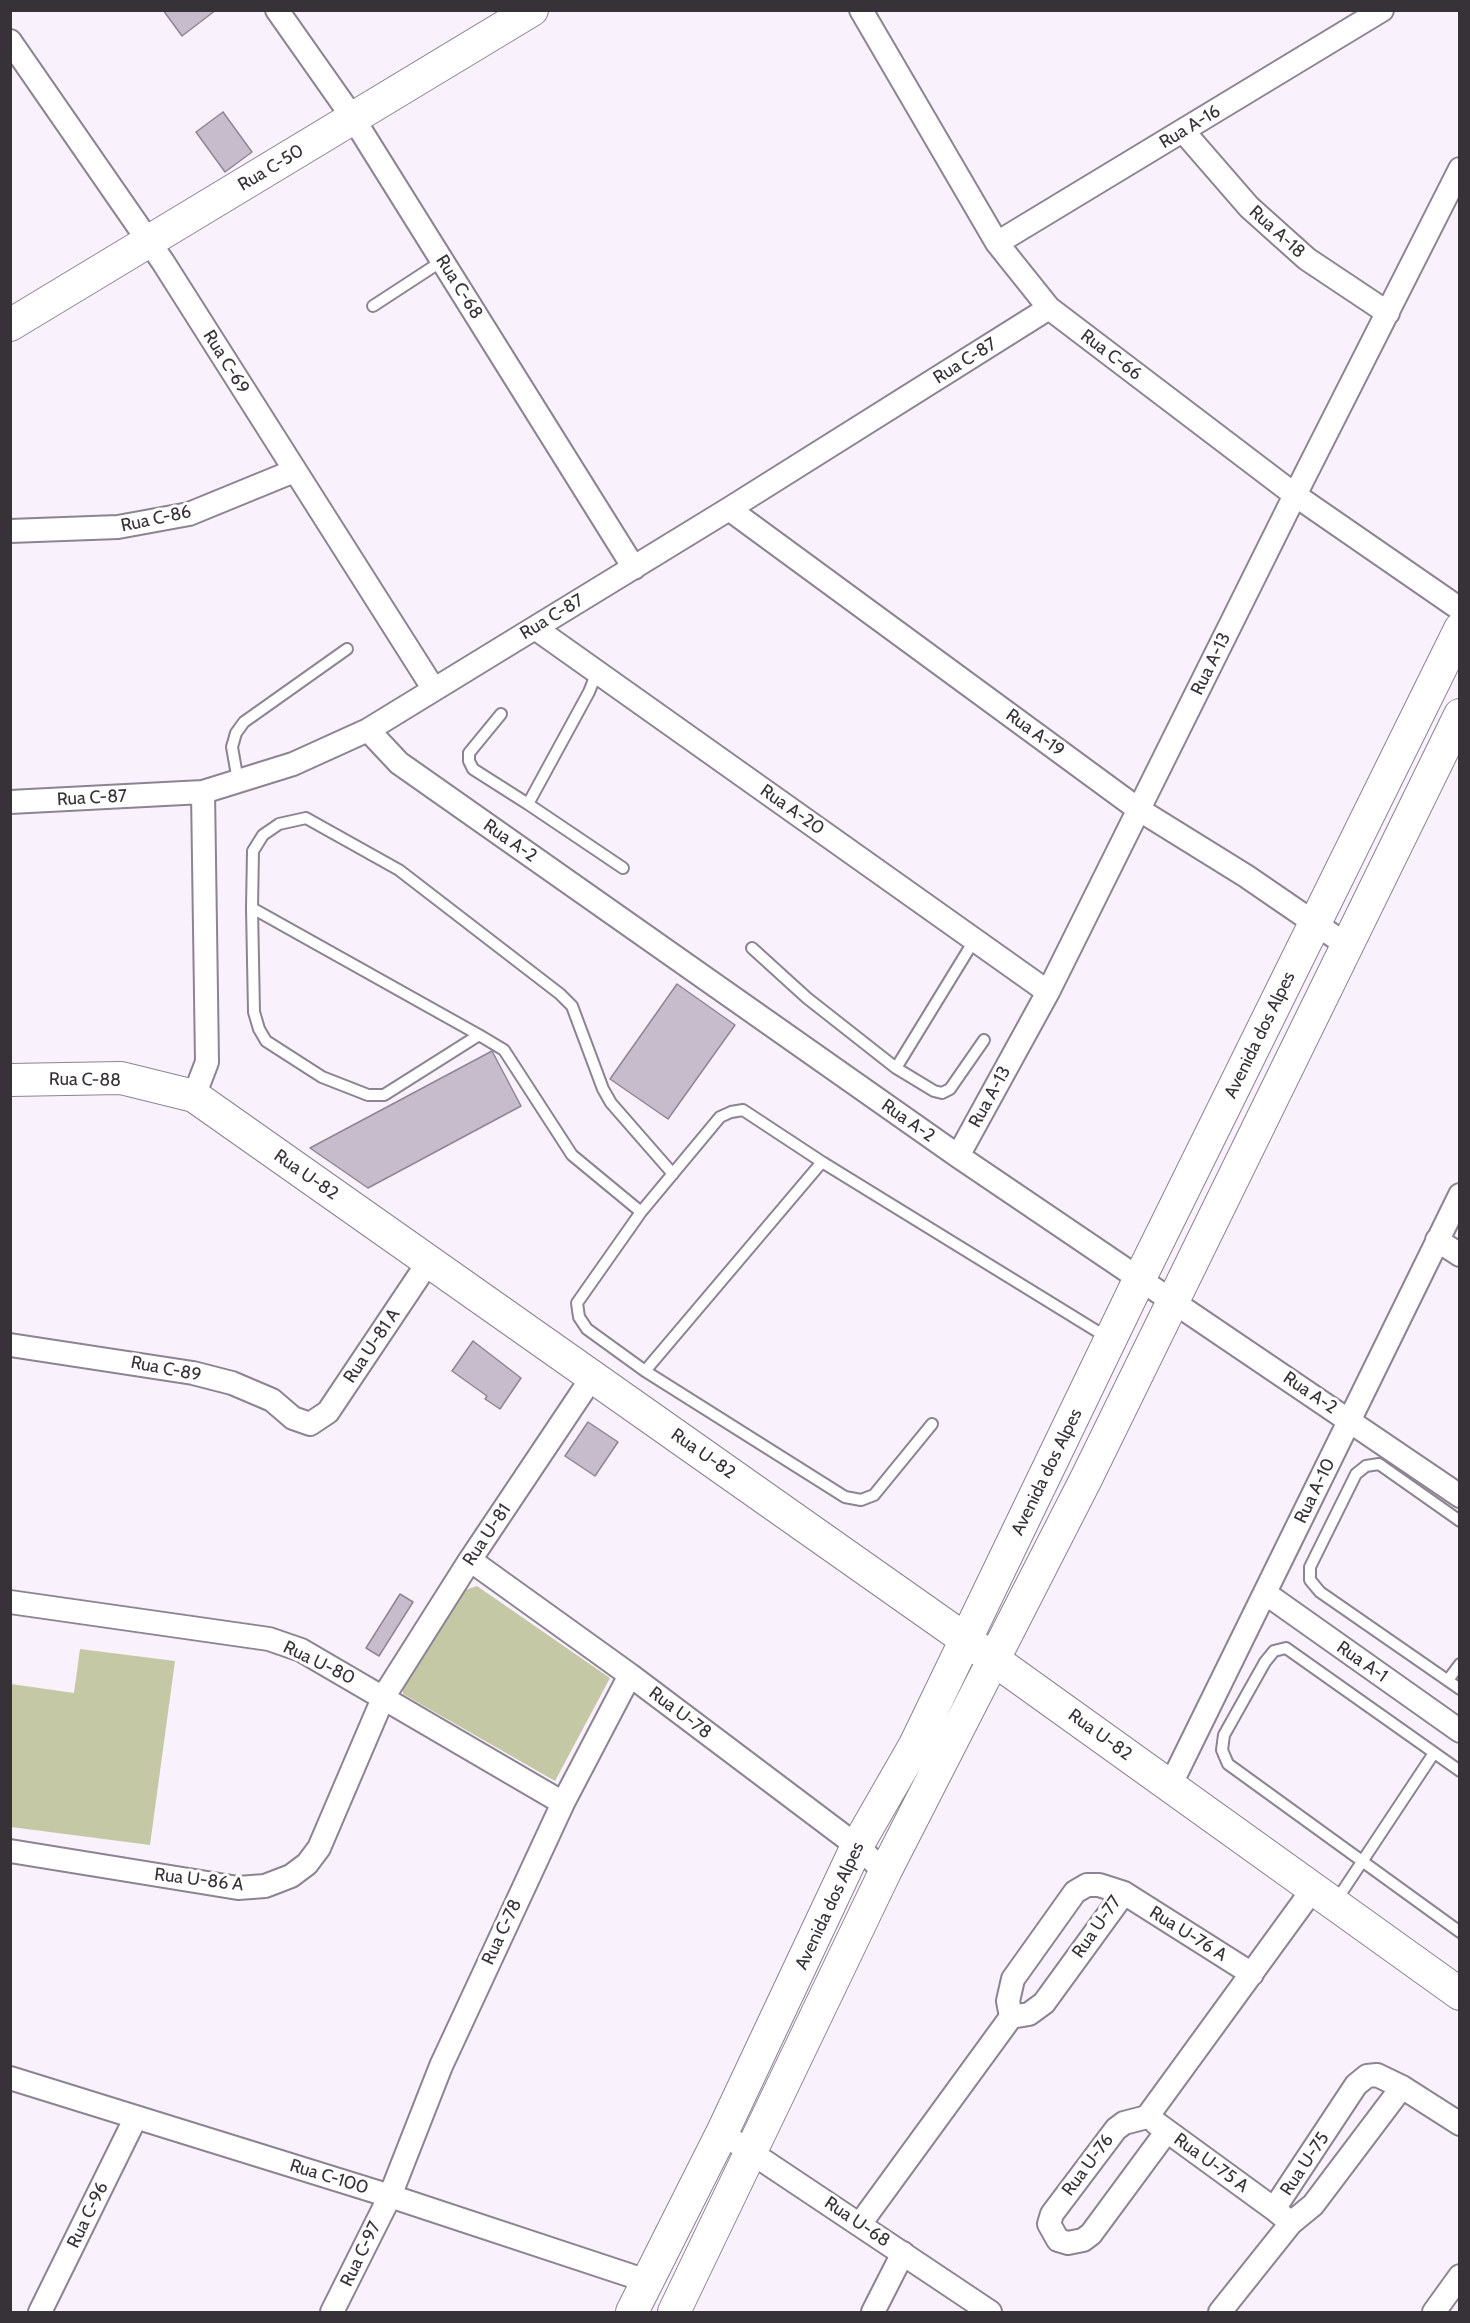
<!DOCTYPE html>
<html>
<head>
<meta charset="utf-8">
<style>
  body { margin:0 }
  #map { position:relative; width:1470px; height:2323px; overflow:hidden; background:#f9f2fd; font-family:Cabin,sans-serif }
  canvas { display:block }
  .frame { position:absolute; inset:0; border:12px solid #363238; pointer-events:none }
</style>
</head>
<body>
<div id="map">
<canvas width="1470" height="2323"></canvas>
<div class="frame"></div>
</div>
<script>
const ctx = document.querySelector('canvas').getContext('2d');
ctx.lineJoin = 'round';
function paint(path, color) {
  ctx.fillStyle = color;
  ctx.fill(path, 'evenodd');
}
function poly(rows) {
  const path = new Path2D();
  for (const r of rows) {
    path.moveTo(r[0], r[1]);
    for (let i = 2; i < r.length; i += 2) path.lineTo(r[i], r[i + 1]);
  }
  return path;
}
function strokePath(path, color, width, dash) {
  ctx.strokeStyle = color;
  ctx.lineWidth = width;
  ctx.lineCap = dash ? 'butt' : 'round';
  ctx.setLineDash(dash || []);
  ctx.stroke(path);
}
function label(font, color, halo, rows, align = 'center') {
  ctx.font = font + ' Cabin,sans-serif';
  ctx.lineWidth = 6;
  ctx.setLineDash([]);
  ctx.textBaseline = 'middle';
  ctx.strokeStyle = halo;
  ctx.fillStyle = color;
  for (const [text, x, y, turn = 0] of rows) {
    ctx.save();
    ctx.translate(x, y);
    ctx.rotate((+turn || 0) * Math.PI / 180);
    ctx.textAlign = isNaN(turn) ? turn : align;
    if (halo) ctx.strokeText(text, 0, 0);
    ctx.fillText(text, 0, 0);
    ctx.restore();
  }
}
paint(poly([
  [477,1586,610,1678,555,1781,403,1694,402,1675,459,1592],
  [80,1649,175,1661,150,1845,11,1827,11,1684,74,1693]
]), '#c4c8a4');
const building = poly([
  [163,10,216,10,182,36,163,10],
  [223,112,252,152,225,172,196,132,223,112],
  [677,984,735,1025,668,1119,610,1079,677,984],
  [492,1051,521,1106,368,1188,310,1148,492,1051],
  [473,1341,521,1378,500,1409,485,1399,487,1396,452,1371,473,1341],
  [588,1422,618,1442,595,1476,565,1456,588,1422],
  [400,1594,413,1602,379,1656,366,1648,400,1594]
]);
paint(building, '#c6bccc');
strokePath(building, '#8f8595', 1.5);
const lane = poly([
  [373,306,442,261],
  [597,672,589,692,528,804,623,868],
  [501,714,469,753,469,761,473,769,528,804],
  [238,781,232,747,236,733,244,722,347,649],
  [252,908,479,1035],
  [752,948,807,998,896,1068,934,1091,942,1093,950,1089,984,1040],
  [896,1068,975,939],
  [641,1212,572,1155,504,1050,479,1035,384,1095,368,1095,322,1077,266,1041,259,1029,254,1012,252,908,253,851,263,835,279,824,306,818,399,870,560,994,572,1006,603,1089,611,1103,673,1174],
  [645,1371,587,1329,579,1317,577,1303,641,1212,720,1117,731,1112,743,1110,822,1162],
  [932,1424,874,1495,861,1500,845,1497,645,1371,822,1162,1108,1338],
  [1460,1521,1379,1464,1366,1466,1356,1474,1310,1567,1310,1580,1320,1592,1460,1689],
  [1448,1680,1460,1664],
  [1460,1771,1286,1648,1274,1651,1265,1662,1224,1735,1222,1750,1228,1764,1460,1932],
  [1336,1901,1434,1753]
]);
const street = poly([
  [277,10,353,118,634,568],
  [861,10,997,243,1049,308,1295,495,1460,609],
  [10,41,163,262,433,688],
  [1183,131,1249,207,1307,259,1388,313],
  [997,243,1382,10],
  [729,509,1138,809,1246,876,1348,946],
  [10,531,118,527,189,514,294,471],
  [535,628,1048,992],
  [368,730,399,763,958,1156,1460,1496],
  [10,802,203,792,293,764,368,730,729,509,1049,308],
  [194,1096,207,1062,203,792],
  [958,1156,1048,992,1295,495,1460,169],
  [1437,1240,1460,1255],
  [10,1345,193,1373,232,1383,272,1400,293,1418,310,1424,328,1412,429,1261],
  [470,1560,630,1675,857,1846,885,1872],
  [1265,1593,1460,1731],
  [10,1602,269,1639,301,1650,563,1803],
  [1170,1786,1460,1195],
  [10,1851,238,1888,265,1886,291,1876,307,1864,319,1848,384,1696,470,1560,593,1376],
  [1124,1893,1044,2003,1029,2014,1011,2017,1008,2001,1013,1979,1075,1892,1087,1885,1099,1885,1124,1893,1252,1974],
  [10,2078,390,2196,647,2281],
  [1402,2087,1313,2205,1291,2223,1274,2209,1356,2085,1367,2076,1377,2075,1402,2087,1460,2124],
  [1156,2123,1274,2209],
  [1167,2131,1091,2234,1083,2240,1068,2243,1058,2240,1049,2224,1052,2214,1116,2129,1124,2123,1147,2117,1313,1889],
  [722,2133,990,2312],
  [860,2224,1011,2017],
  [40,2312,136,2117],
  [332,2312,390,2196,441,2066,563,1803,630,1675],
  [873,2312,903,2253],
  [1220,2312,1291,2223],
  [1434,2312,1460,2276]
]);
const secondary = poly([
  [10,325,532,10],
  [10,1080,121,1078,194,1096,979,1649,1460,1994],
  [632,2312,722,2133,857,1846,915,1745,1139,1280,1460,629],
  [674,2312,885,1872,1086,1479,1460,715]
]);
strokePath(lane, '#8d8392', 14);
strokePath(street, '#8d8392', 26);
strokePath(secondary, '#8d8392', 34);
strokePath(lane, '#fff', 10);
strokePath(street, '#fff', 22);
strokePath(secondary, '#fff', 32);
label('18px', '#363238', '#fff', [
  ["Rua A-16",1190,127,-31],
  ["Rua C-50",271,168,-31],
  ["Rua A-18",1277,232,42],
  ["Rua C-68",459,287,58],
  ["Rua C-66",1111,355,37],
  ["Rua C-87",965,361,-32],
  ["Rua C-69",226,362,58],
  ["Rua C-86",156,519,-12],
  ["Rua C-87",552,617,-31],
  ["Rua A-13",1211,664,-64],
  ["Rua A-19",1035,733,36],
  ["Rua C-87",92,798,-3],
  ["Rua A-20",792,810,35],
  ["Rua A-2",510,841,35],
  ["Avenida dos Alpes",1260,1035,-64],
  ["Rua C-88",85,1080,1],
  ["Rua A-13",990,1097,-61],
  ["Rua A-2",908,1121,35],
  ["Rua U-82",306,1175,35],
  ["Rua U-81 A",372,1346,-56],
  ["Rua C-89",166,1369,11],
  ["Rua A-2",1310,1393,34],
  ["Rua U-82",703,1454,35],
  ["Avenida dos Alpes",1047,1472,-64],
  ["Rua A-10",1315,1491,-64],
  ["Rua U-81",487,1535,-56],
  ["Rua A-1",1362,1662,35],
  ["Rua U-80",319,1663,26],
  ["Rua U-78",680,1713,37],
  ["Rua U-82",1100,1735,36],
  ["Rua U-86 A",199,1880,7],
  ["Avenida dos Alpes",830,1906,-65],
  ["Rua U-77",1097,1927,-55],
  ["Rua C-78",502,1932,-65],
  ["Rua U-76 A",1188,1934,32],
  ["Rua U-75 A",1211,2163,36],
  ["Rua U-75",1305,2164,-56],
  ["Rua U-76",1088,2165,-53],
  ["Rua C-100",329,2177,17],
  ["Rua C-96",88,2215,-64],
  ["Rua U-68",857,2222,34],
  ["Rua C-97",361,2254,-64]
]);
</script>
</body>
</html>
